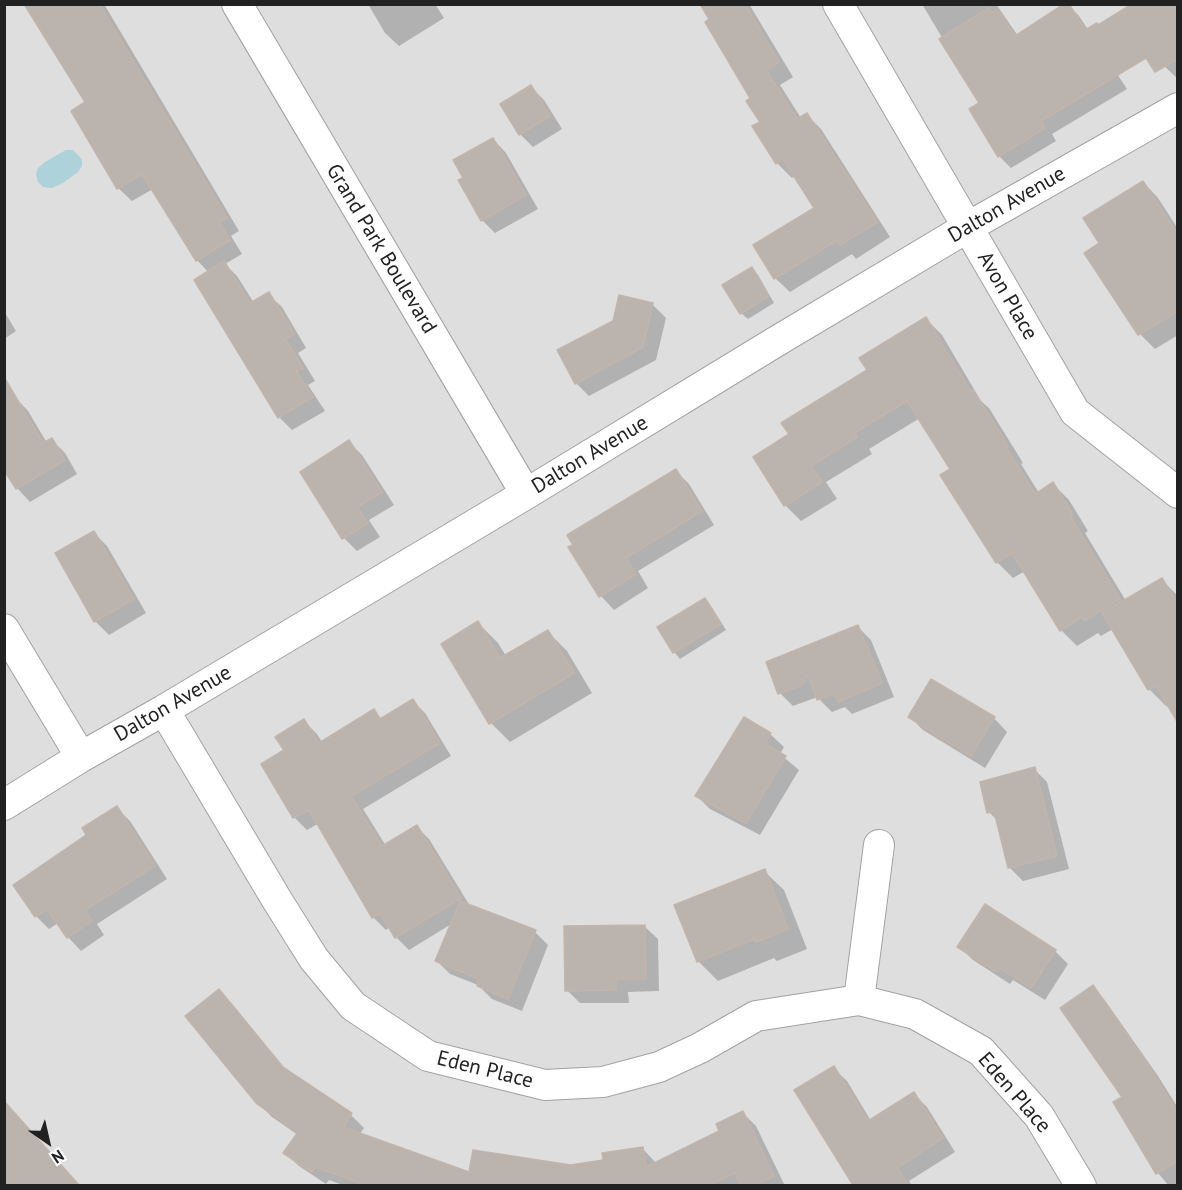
<!DOCTYPE html>
<html>
<head>
<meta charset="utf-8">
<style>
  body { margin:0 }
  #map { position:relative; width:1182px; height:1190px; overflow:hidden; background:#f1eee9; font-family:"PT Sans",sans-serif }
  canvas { display:block }
  .frame { position:absolute; inset:0; border:6px solid #212121; pointer-events:none }
  .north { position:absolute; left:18px; top:1112px; width:60px; height:60px; -webkit-text-stroke:4px #fff; paint-order:stroke; rotate:146deg; font-size:16px; font-weight:700; line-height:24px; text-align:center; color:#212121 }
  .north::after { content:''; display:block; margin:auto; width:21px; height:27px; background:#212121; clip-path:polygon(50% 0,100% 100%,50% 72%,0 100%) }
</style>
</head>
<body>
<div id="map">
<canvas width="1182" height="1190"></canvas>
<div class="frame"></div>
<div class="north">N</div>
</div>
<script>
const ctx = document.querySelector('canvas').getContext('2d');
ctx.lineJoin = 'round';
function paint(path, color) {
  ctx.fillStyle = color;
  ctx.fill(path, 'evenodd');
}
function poly(rows) {
  const path = new Path2D();
  for (const r of rows) {
    path.moveTo(r[0], r[1]);
    for (let i = 2; i < r.length; i += 2) path.lineTo(r[i], r[i + 1]);
  }
  return path;
}
function strokePath(path, color, width, dash) {
  ctx.strokeStyle = color;
  ctx.lineWidth = width;
  ctx.lineCap = dash ? 'butt' : 'round';
  ctx.setLineDash(dash || []);
  ctx.stroke(path);
}
function label(font, color, halo, rows, align = 'center') {
  ctx.font = font + ' "PT Sans",sans-serif';
  ctx.lineWidth = 4.5;
  ctx.setLineDash([]);
  ctx.textBaseline = 'middle';
  ctx.strokeStyle = halo;
  ctx.fillStyle = color;
  for (const [text, x, y, turn = 0] of rows) {
    ctx.save();
    ctx.translate(x, y);
    ctx.rotate((+turn || 0) * Math.PI / 180);
    ctx.textAlign = isNaN(turn) ? turn : align;
    if (halo) ctx.strokeText(text, 0, 0);
    ctx.fillText(text, 0, 0);
    ctx.restore();
  }
}
paint(poly([
  [5,5,1177,5,1177,1185,5,1185]
]), '#dfdede');
paint(poly([
  [66,150,73,150,78,155,82,160,82,166,78,172,63,183,52,188,43,187,38,182,36,174,38,168,45,162]
]), '#add2da');
paint(poly([
  [26,4,104,4,239,231,231,236,242,254,225,264,237,276,254,303,268,294,282,307,306,348,298,353,315,381,308,385,325,411,292,430,279,417,209,273,197,260,153,189,132,201,118,188,87,103],
  [368,4,435,4,444,18,399,46,385,33],
  [702,4,749,4,793,77,780,85,801,118,807,115,821,129,890,237,856,259,852,254,790,292,775,278,816,209,795,175,792,178,777,163,752,98],
  [922,4,996,4,1018,36,1068,4,1079,16,1127,89,1052,134,1056,141,1011,168,999,156,981,103],
  [1128,4,1178,4,1178,79,1164,66],
  [531,87,544,100,562,129,533,147,520,134],
  [493,139,506,153,538,209,495,233,482,220,465,178],
  [1143,182,1158,198,1178,229,1178,335,1155,349,1140,334,1101,244],
  [752,269,758,275,774,303,748,319,741,313],
  [652,304,666,318,656,360,589,396,576,383],
  [4,311,16,331,4,339],
  [926,319,942,335,981,401,989,408,1023,463,1021,464,1039,493,1053,484,1069,500,1088,531,1085,533,1126,601,1162,580,1178,596,1178,720,1169,705,1166,706,1149,689,1113,629,1101,636,1098,633,1077,646,1061,630,1025,571,1013,578,997,562,942,475,952,470,920,418,869,449,872,454,826,482,837,499,801,521,785,505,791,435,869,371],
  [15,397,28,411,47,443,52,440,65,453,77,474,30,502,17,488,4,467],
  [349,442,362,455,394,505,369,520,380,537,357,551,344,538,302,472],
  [676,471,689,484,714,525,638,571,648,588,614,610,601,596,570,548],
  [94,533,107,546,146,613,109,635,96,622,57,554],
  [705,600,711,606,726,630,680,659,674,652,659,628],
  [478,623,498,643,506,656,547,631,567,651,592,693,510,742,491,723],
  [858,627,871,640,894,697,852,714,845,707,832,712,819,699,817,694,815,698,793,706,780,693],
  [413,701,425,713,451,756,363,809,386,846,417,827,429,839,470,906,535,932,548,945,522,1011,492,999,478,985,450,974,437,961,453,923,409,950,396,937,390,927,386,930,373,917,319,823,307,830,294,817,286,750,304,721,317,734,322,742,374,711,382,719],
  [910,717,994,718,1007,732,985,768,923,730],
  [744,719,770,734,784,747,780,754,799,770,760,835,710,809,697,796],
  [1034,769,1047,782,1069,869,1023,881,1010,868,998,821,989,812],
  [117,808,130,821,167,879,97,924,104,935,81,951,68,937,58,923,49,929,36,916,88,835],
  [764,871,784,890,807,949,777,961,774,958,718,981,698,961],
  [644,926,658,939,659,991,628,992,629,1003,580,1003,567,990],
  [959,946,1055,951,1068,964,1045,1000,1013,980,1010,984,973,960],
  [1092,987,1104,999,1158,1076,1178,1108,1178,1186,1169,1186,1158,1173,1124,1097],
  [219,991,232,1004,287,1072,351,1115,364,1128,359,1135,470,1174,605,1161,642,1148,656,1163,720,1132,743,1113,756,1126,785,1186,345,1186,329,1180,326,1184,299,1166,285,1153,298,1135,272,1117,258,1103],
  [833,1068,847,1081,871,1121,914,1094,927,1107,955,1152,909,1181,912,1186,855,1186,796,1091],
  [15,1115,28,1128,79,1186,4,1186,4,1124]
]), '#0003');
const building = poly([
  [24,4,99,4,227,218,219,222,230,240,196,261,142,174,117,189,71,111,85,102,24,4],
  [700,4,745,4,779,62,766,70,797,119,807,113,877,222,840,245,837,240,774,279,753,245,814,208,783,159,776,164,752,126,760,122,746,101,750,98,705,22,709,19,700,4],
  [1064,4,1069,4,1085,30,1097,23,1098,25,1132,4,1178,4,1178,59,1155,72,1146,58,1041,121,1045,128,998,157,969,109,979,103,939,39,989,8,992,13,997,9,1015,36,1064,4],
  [531,85,550,116,519,135,500,104,531,85],
  [493,138,526,195,481,221,458,180,463,178,453,160,493,138],
  [1143,181,1178,235,1178,311,1138,335,1084,253,1099,243,1083,218,1143,181],
  [224,261,250,303,269,292,294,334,285,339,303,368,296,371,313,397,278,418,194,280,224,261],
  [752,267,769,296,740,314,722,285,752,267],
  [619,295,653,303,643,347,575,384,557,350,613,321,619,295],
  [926,317,971,392,973,390,1008,446,1006,447,1035,494,1053,482,1073,515,1070,516,1120,599,1084,621,1082,617,1060,631,1012,553,996,563,940,475,950,469,907,401,854,433,857,437,811,466,822,482,784,506,753,457,789,434,781,423,867,370,859,358,926,317],
  [4,377,43,443,52,438,65,460,16,489,4,470,4,377],
  [349,440,382,492,357,507,368,523,342,539,300,472,349,440],
  [676,469,702,511,626,558,636,574,599,597,568,547,573,545,567,535,676,469],
  [94,531,134,599,94,622,55,553,94,531],
  [1162,578,1178,604,1178,723,1156,686,1148,690,1102,613,1162,578],
  [705,598,721,624,673,653,657,627,705,598],
  [478,621,500,658,548,630,574,673,489,724,441,644,478,621],
  [858,625,882,683,838,702,834,693,817,700,808,675,802,685,778,694,766,662,858,625],
  [931,679,995,717,971,756,908,717,931,679],
  [413,699,440,743,351,796,382,846,417,825,461,898,395,938,380,913,372,918,309,810,293,818,261,764,284,750,275,737,304,719,319,743,374,709,380,719,413,699],
  [744,717,771,733,765,744,786,756,746,823,695,796,744,717],
  [1035,767,1057,856,1008,868,994,811,987,813,980,782,1035,767],
  [117,806,155,866,85,910,92,921,67,938,47,909,35,917,13,885,86,835,82,828,117,806],
  [765,869,788,929,756,942,754,939,697,962,674,905,765,869],
  [460,901,536,930,508,999,477,986,479,979,435,961,460,901],
  [985,904,1056,950,1031,988,1000,968,997,972,957,947,985,904],
  [645,925,646,979,616,979,616,990,565,991,564,926,645,925],
  [1093,985,1146,1062,1178,1114,1178,1161,1156,1174,1113,1102,1122,1097,1060,1008,1093,985],
  [219,989,283,1067,352,1113,343,1127,469,1172,473,1150,571,1165,603,1160,602,1153,643,1147,646,1167,719,1131,716,1124,743,1111,774,1176,756,1185,741,1185,735,1173,709,1185,366,1185,315,1167,312,1172,283,1153,298,1132,257,1104,185,1016,219,989],
  [834,1066,868,1121,914,1092,943,1138,897,1168,908,1185,853,1185,794,1090,834,1066],
  [4,1101,79,1185,4,1185,4,1101]
]);
paint(building, '#bab3ae');
strokePath(building, '#c1b5ac', 1.5);
const street = poly([
  [237,4,526,494],
  [838,4,1075,412,1178,493],
  [4,629,81,757],
  [164,710,277,900,314,959,353,1006,428,1056,545,1085,603,1082,659,1067,700,1048,756,1016,859,1000,915,1014,981,1051,1039,1116,1081,1186],
  [4,805,81,757,164,710,526,494,777,341,968,227,1178,108],
  [859,1000,879,845]
]);
strokePath(street, '#a2a2a2', 32);
strokePath(street, '#fff', 30);
label('21px', '#212121', '#fff', [
  ["Dalton Avenue",1007,205,-30],
  ["Grand Park Boulevard",381,249,59],
  ["Avon Place",1007,296,60],
  ["Dalton Avenue",590,455,-31],
  ["Dalton Avenue",173,704,-30],
  ["Eden Place",485,1070,14],
  ["Eden Place",1014,1093,49]
]);
</script>
</body>
</html>
